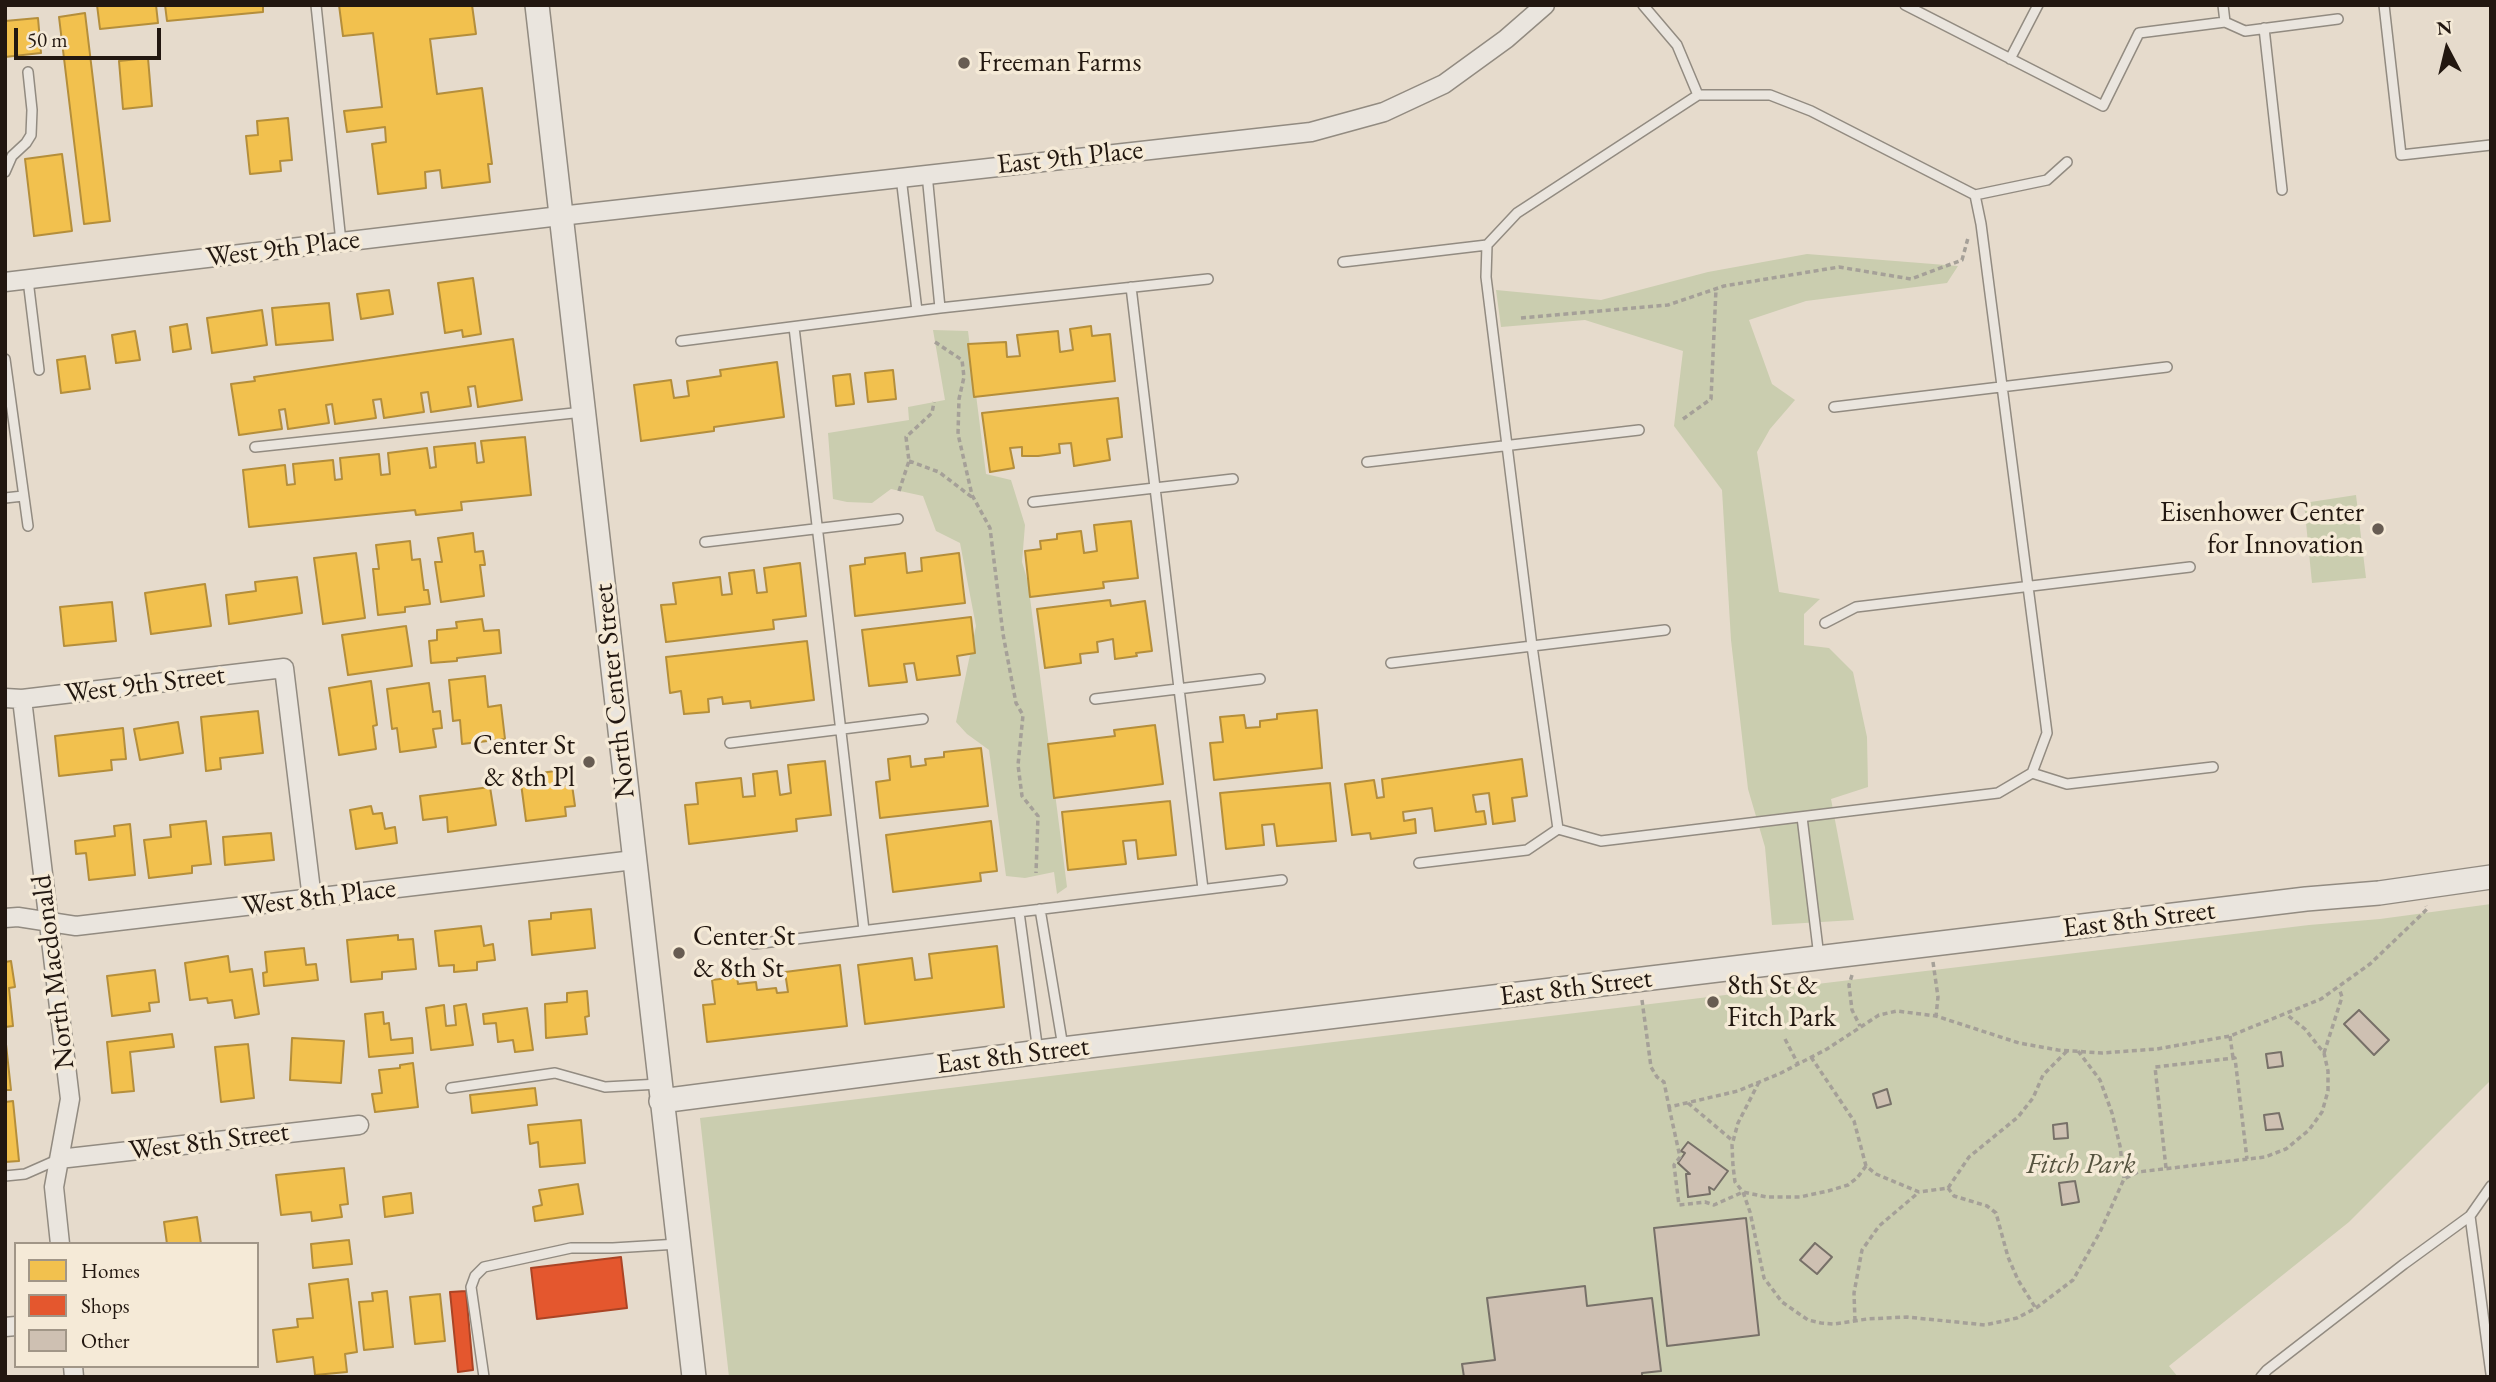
<!DOCTYPE html>
<html>
<head>
<meta charset="utf-8">
<style>
  body { margin:0 }
  #map { position:relative; width:2496px; height:1382px; overflow:hidden; background:#e6dbcc; font-family:"EB Garamond",serif }
  canvas { display:block }
  .frame { position:absolute; inset:0; border:7px solid #221710; pointer-events:none }
  .legend { position:absolute; left:14px; top:1242px; width:245px; height:126px; box-sizing:border-box; background:#f5ead7; border:2px solid #a19687; margin:0; padding:9px 12px; list-style:none; font-size:21px; color:#221710 }
  .legend li { display:flex; align-items:center; gap:14px; height:35px }
  .legend b { width:35px; border:2px solid #a19687 }
  .north { position:absolute; left:2412px; top:14px; width:70px; height:70px; -webkit-text-stroke:5px #f5ead7; paint-order:stroke; rotate:353deg; font-size:19px; font-weight:700; line-height:28px; text-align:center; color:#221710 }
  .north::after { content:''; display:block; margin:auto; width:24px; height:32px; background:#221710; clip-path:polygon(50% 0,100% 100%,50% 72%,0 100%) }
  .scale { position:absolute; left:14px; top:28px; width:147px; height:32px; box-sizing:border-box; border:4px solid #221710; border-top:0; padding-left:9px; font-size:21px; line-height:24px; white-space:nowrap; color:#221710; -webkit-text-stroke:5px #f5ead7; paint-order:stroke }
</style>
</head>
<body>
<div id="map">
<canvas width="2496" height="1382"></canvas>
<div class="frame"></div>
<ul class="legend">
<li><b style="height:19px;background:#f2c14e"></b>Homes</li>
<li><b style="height:19px;background:#e4572e"></b>Shops</li>
<li><b style="height:19px;background:#cec0b2"></b>Other</li>
</ul>
<div class="north">N</div>
<div class="scale">50 m</div>
</div>
<script>
const ctx = document.querySelector('canvas').getContext('2d');
ctx.lineJoin = 'round';
function paint(path, color) {
  ctx.fillStyle = color;
  ctx.fill(path, 'evenodd');
}
function poly(rows) {
  const path = new Path2D();
  for (const r of rows) {
    path.moveTo(r[0], r[1]);
    for (let i = 2; i < r.length; i += 2) path.lineTo(r[i], r[i + 1]);
  }
  return path;
}
function strokePath(path, color, width, dash) {
  ctx.strokeStyle = color;
  ctx.lineWidth = width;
  ctx.lineCap = dash ? 'butt' : 'round';
  ctx.setLineDash(dash || []);
  ctx.stroke(path);
}
function label(font, color, halo, rows, align = 'center') {
  ctx.font = font + ' "EB Garamond",serif';
  ctx.lineWidth = 7;
  ctx.setLineDash([]);
  ctx.textBaseline = 'middle';
  ctx.strokeStyle = halo;
  ctx.fillStyle = color;
  for (const [text, x, y, turn = 0] of rows) {
    ctx.save();
    ctx.translate(x, y);
    ctx.rotate((+turn || 0) * Math.PI / 180);
    ctx.textAlign = isNaN(turn) ? turn : align;
    if (halo) ctx.strokeText(text, 0, 0);
    ctx.fillText(text, 0, 0);
    ctx.restore();
  }
}
paint(poly([
  [1807,254,1958,266,1947,283,1806,301,1749,320,1772,384,1795,400,1770,429,1757,452,1779,592,1820,599,1804,614,1804,645,1829,648,1853,672,1867,737,1868,787,1831,799,1854,920,1772,925,1765,847,1748,789,1731,640,1722,490,1674,426,1683,351,1585,320,1501,327,1496,290,1601,300,1708,272],
  [933,330,968,331,986,474,1011,480,1025,525,1022,562,1028,582,1067,887,1057,894,1054,872,1025,878,1006,876,989,750,967,734,956,722,976,626,960,543,936,531,923,496,891,489,872,503,847,502,833,499,828,433,909,420,908,407,945,400],
  [2356,495,2366,578,2312,583,2304,503],
  [2491,904,2491,1080,2349,1222,2169,1366,2178,1377,729,1377,700,1118,2309,925,2380,919]
]), '#cacdaf');
const homes = poly([
  [97,5,156,5,158,23,100,29,97,5],
  [165,5,263,5,263,12,167,21,165,5],
  [339,5,472,5,476,34,430,39,437,94,482,88,492,164,488,164,490,182,442,188,440,170,425,172,426,188,378,194,372,144,386,142,385,127,347,132,344,111,382,107,373,33,343,36,339,5],
  [85,13,110,221,84,224,59,17,85,13],
  [38,18,41,53,5,57,5,21,38,18],
  [148,58,152,106,123,109,119,61,148,58],
  [288,118,292,160,280,161,281,171,250,174,246,136,258,135,257,121,288,118],
  [62,154,72,231,34,236,25,159,62,154],
  [473,278,481,334,463,337,462,330,445,333,438,283,473,278],
  [389,290,393,314,361,319,357,294,389,290],
  [329,303,333,340,276,345,272,308,329,303],
  [262,310,267,345,212,353,207,318,262,310],
  [187,324,191,349,173,352,170,327,187,324],
  [1091,326,1092,336,1110,334,1115,381,974,397,968,344,1006,342,1007,357,1020,356,1017,335,1058,331,1060,352,1073,350,1070,329,1091,326],
  [135,331,140,360,116,363,112,335,135,331],
  [513,339,522,400,478,407,475,386,468,387,471,406,431,412,428,392,421,393,424,412,384,418,381,399,373,400,376,418,335,424,332,404,326,405,329,423,288,429,285,409,279,410,282,429,239,435,231,384,255,381,254,377,513,339],
  [85,356,90,389,61,393,57,360,85,356],
  [777,362,784,417,714,427,714,431,641,441,634,385,671,380,674,398,689,396,687,381,721,376,720,370,777,362],
  [893,370,896,399,868,402,865,373,893,370],
  [850,374,854,404,836,406,833,376,850,374],
  [1118,398,1122,437,1107,439,1110,460,1074,466,1071,443,1059,444,1060,453,1038,456,1022,456,1022,447,1010,448,1014,468,990,472,982,413,1118,398],
  [525,437,531,495,461,502,462,510,416,515,415,510,249,527,243,470,285,465,287,485,295,484,293,464,333,460,335,480,342,479,340,458,379,454,381,475,390,474,388,453,427,448,430,468,436,467,434,447,475,443,477,463,484,462,481,441,525,437],
  [1131,521,1138,578,1103,582,1104,588,1030,597,1025,551,1041,549,1040,541,1057,539,1057,534,1081,531,1084,553,1097,551,1094,525,1131,521],
  [473,533,475,552,483,551,485,565,480,565,484,596,441,602,435,562,442,562,438,538,473,533],
  [410,541,412,560,420,559,424,590,428,590,430,604,405,607,405,612,378,615,373,569,379,569,376,545,410,541],
  [356,553,365,618,323,624,314,558,356,553],
  [905,553,907,573,922,571,921,558,959,553,965,603,855,616,850,566,865,564,865,558,905,553],
  [800,563,806,616,773,620,774,629,666,642,661,605,676,604,673,583,720,577,722,595,732,594,729,573,754,570,757,593,767,592,764,568,800,563],
  [297,577,302,613,229,624,226,595,256,591,255,582,297,577],
  [205,584,211,626,151,634,145,593,205,584],
  [1110,600,1111,606,1145,601,1152,651,1136,653,1137,656,1115,659,1113,639,1097,642,1098,652,1080,654,1081,663,1045,668,1037,609,1110,600],
  [112,602,116,641,64,646,60,607,112,602],
  [971,617,975,653,957,656,960,675,917,680,914,663,904,664,907,682,869,686,862,630,971,617],
  [482,619,484,631,499,630,501,653,457,658,457,661,431,663,429,641,437,640,437,630,457,628,456,622,482,619],
  [406,626,412,666,348,675,342,635,406,626],
  [807,641,814,700,751,708,750,701,723,704,722,697,708,699,709,712,684,714,681,691,670,693,666,657,807,641],
  [485,676,488,707,501,705,505,739,462,744,460,720,453,721,449,680,485,676],
  [371,681,377,725,373,726,376,749,339,755,329,688,371,681],
  [429,683,433,712,440,711,442,728,433,729,436,747,400,752,397,728,392,729,387,689,429,683],
  [1317,710,1322,768,1214,780,1210,743,1223,742,1220,717,1244,715,1246,728,1260,727,1260,721,1277,719,1277,714,1317,710],
  [258,711,263,753,220,758,221,769,206,771,201,717,258,711],
  [178,722,183,753,140,760,134,729,178,722],
  [1155,725,1163,784,1054,798,1048,744,1115,736,1114,730,1155,725],
  [123,728,126,759,111,760,112,770,59,776,55,736,123,728],
  [981,748,988,806,880,818,876,782,890,780,888,759,910,756,911,767,926,765,925,759,944,757,944,752,981,748],
  [1522,759,1527,796,1512,798,1515,821,1493,824,1489,793,1473,795,1476,812,1484,811,1486,824,1435,831,1432,808,1403,812,1404,821,1415,819,1416,833,1371,839,1370,833,1352,835,1345,784,1374,780,1377,798,1384,797,1382,779,1522,759],
  [825,761,831,815,796,819,797,831,689,844,685,805,698,804,696,783,741,778,743,797,755,796,753,774,777,771,780,795,791,793,788,765,825,761],
  [555,771,558,787,572,785,575,806,565,807,566,816,526,821,520,776,555,771],
  [1330,783,1336,841,1277,846,1274,824,1262,825,1264,845,1226,849,1220,793,1330,783],
  [490,787,496,825,448,832,447,817,423,820,420,796,490,787],
  [1170,801,1176,855,1138,859,1136,840,1123,841,1126,864,1068,870,1062,812,1170,801],
  [371,806,373,814,382,813,385,829,395,827,397,843,356,849,350,810,371,806],
  [206,821,211,864,192,866,192,873,149,878,144,840,171,837,170,825,206,821],
  [991,821,997,871,980,873,981,881,893,892,886,835,991,821],
  [130,824,135,875,89,880,86,853,76,854,75,841,115,836,114,826,130,824],
  [271,833,274,860,225,865,223,837,271,833],
  [591,909,595,948,532,955,529,921,551,919,551,913,591,909],
  [481,926,484,946,493,944,495,960,477,962,477,970,454,972,454,965,439,966,435,931,481,926],
  [398,935,398,940,413,939,416,969,382,972,382,979,351,982,347,940,398,935],
  [997,946,1004,1007,865,1024,858,965,912,958,915,980,932,978,929,954,997,946],
  [304,948,306,965,316,964,318,980,264,986,263,973,267,972,265,952,304,948],
  [228,956,230,972,252,969,259,1014,235,1018,232,1000,208,1003,207,998,190,1000,185,963,228,956],
  [11,961,15,987,9,988,13,1026,5,1027,5,962,11,961],
  [840,965,847,1026,707,1042,703,1005,715,1004,712,980,737,977,738,984,756,982,757,990,776,988,777,993,788,992,785,972,840,965],
  [155,970,159,1002,149,1003,150,1011,112,1016,107,976,155,970],
  [587,991,589,1016,585,1017,587,1034,546,1038,545,1004,567,1002,567,993,587,991],
  [466,1004,473,1045,431,1050,426,1008,444,1005,446,1026,456,1025,454,1006,466,1004],
  [527,1008,533,1050,515,1052,513,1040,498,1042,496,1023,484,1024,483,1014,527,1008],
  [383,1012,384,1024,389,1023,391,1040,412,1038,413,1053,369,1057,365,1014,383,1012],
  [172,1034,174,1047,130,1052,134,1091,112,1093,107,1042,172,1034],
  [5,1035,11,1090,5,1090,5,1035],
  [292,1038,344,1041,341,1083,290,1080,292,1038],
  [248,1044,254,1098,221,1102,215,1047,248,1044],
  [413,1063,418,1107,375,1112,372,1094,382,1093,379,1070,400,1068,400,1065,413,1063],
  [535,1088,537,1105,472,1113,470,1095,535,1088],
  [13,1101,19,1161,5,1162,5,1102,13,1101],
  [581,1120,585,1163,540,1167,538,1142,530,1144,528,1125,581,1120],
  [344,1168,348,1204,340,1205,342,1217,312,1221,311,1212,281,1215,276,1175,344,1168],
  [578,1184,583,1214,535,1221,533,1207,542,1205,539,1190,578,1184],
  [411,1193,413,1213,385,1217,383,1197,411,1193],
  [197,1217,201,1244,167,1244,164,1222,197,1217],
  [349,1240,352,1264,313,1268,311,1244,349,1240],
  [348,1279,357,1352,345,1354,347,1372,315,1375,313,1357,277,1362,273,1330,298,1327,297,1319,313,1318,309,1284,348,1279],
  [387,1291,393,1347,364,1350,359,1302,373,1301,372,1293,387,1291],
  [440,1294,445,1341,415,1344,410,1297,440,1294]
]);
paint(homes, '#f2c14e');
strokePath(homes, '#b48e3b', 2);
const shops = poly([
  [621,1257,627,1308,537,1319,531,1268,621,1257],
  [466,1291,473,1370,458,1372,450,1292,466,1291]
]);
paint(shops, '#e4572e');
strokePath(shops, '#aa4425', 2);
const building = poly([
  [2359,1010,2389,1040,2374,1055,2344,1024,2359,1010],
  [2281,1052,2283,1066,2268,1068,2266,1054,2281,1052],
  [1887,1089,1891,1104,1877,1108,1873,1094,1887,1089],
  [2279,1113,2283,1129,2266,1130,2264,1115,2279,1113],
  [2067,1123,2068,1138,2054,1139,2053,1125,2067,1123],
  [1688,1142,1728,1171,1714,1190,1709,1187,1710,1194,1688,1197,1686,1174,1690,1174,1678,1163,1685,1153,1681,1151,1688,1142],
  [2075,1181,2079,1202,2062,1205,2059,1183,2075,1181],
  [1746,1218,1759,1335,1667,1346,1654,1228,1746,1218],
  [1815,1243,1832,1257,1817,1274,1800,1260,1815,1243],
  [1585,1286,1587,1306,1652,1298,1661,1371,1642,1373,1642,1377,1464,1377,1462,1364,1495,1360,1487,1298,1585,1286]
]);
paint(building, '#cec0b2');
strokePath(building, '#777068', 2);
const service = poly([
  [316,5,341,242],
  [1643,5,1677,45,1698,95],
  [1905,5,2103,106,2139,33,2225,22,2245,31,2338,19],
  [2223,5,2225,22],
  [2384,5,2401,155,2491,145],
  [2264,28,2282,190],
  [2010,59,2038,5],
  [5,172,12,156,26,143,31,135,32,110,28,72],
  [927,174,940,308],
  [901,177,917,311],
  [1975,195,2047,180,2067,162],
  [1343,262,1487,245],
  [28,280,39,370],
  [1131,287,1203,889],
  [794,327,864,930],
  [681,341,940,308,1208,279],
  [5,359,28,526],
  [1834,407,2167,367],
  [255,447,583,412],
  [1367,462,1639,430],
  [5,498,23,496],
  [1033,502,1233,479],
  [705,542,898,519],
  [1825,623,1856,607,2190,567],
  [1391,663,1665,630],
  [1095,699,1260,679],
  [730,743,923,719],
  [1802,817,1819,957],
  [1558,829,1532,646,1486,277,1487,245,1517,213,1698,95,1770,95,1811,111,1975,195,1981,224,2047,733,2032,773],
  [1419,863,1527,850,1558,829,1601,841,1998,793,2032,773,2067,784,2213,767],
  [1040,909,1063,1047],
  [1019,912,1038,1052],
  [754,944,1282,880],
  [451,1088,555,1073,605,1087,659,1084],
  [5,1176,25,1174,59,1159],
  [2470,1216,2491,1374],
  [484,1377,471,1287,475,1276,484,1267,571,1248,613,1248,678,1244],
  [2261,1377,2267,1370,2404,1264,2470,1216,2491,1186]
]);
const minor = poly([
  [5,282,560,216,1311,132,1384,112,1444,84,1506,39,1545,5],
  [5,698,22,699,284,668,312,899],
  [22,699,70,1099,54,1187,60,1244],
  [5,918,18,917,76,926,634,860],
  [59,1159,359,1125],
  [5,1327,16,1326],
  [73,1366,74,1377]
]);
const tertiary = poly([
  [537,5,694,1377],
  [661,1101,1063,1049,2306,899,2379,893,2491,877]
]);
strokePath(service, '#928b81', 12);
strokePath(minor, '#928b81', 21);
strokePath(tertiary, '#928b81', 26);
strokePath(poly([
  [1521,318,1668,305,1724,286,1839,267,1911,279,1962,260,1968,238],
  [935,342,962,360,964,377,959,399,958,434,972,495,990,528,1003,634,1016,703,1023,715,1018,765,1022,796,1038,816,1036,873],
  [1683,419,1711,399,1716,289],
  [909,461,939,472,973,498],
  [899,491,909,461,906,437,932,413,934,402],
  [1933,962,1938,997,1936,1016],
  [1852,975,1849,985,1852,1010,1860,1026],
  [1642,1000,1651,1067,1657,1077,1664,1082,1669,1107,1738,1091,1781,1073,1827,1049,1879,1015,1897,1011,1936,1016,2019,1043,2058,1050,2102,1053,2157,1049,2230,1036,2321,999,2370,964,2418,918,2427,909,2426,906],
  [2230,1036,2233,1058],
  [1785,1039,1798,1064],
  [2078,1051,2100,1080,2112,1113,2120,1146,2124,1178],
  [2324,1053,2342,997,2339,988],
  [1811,1057,1854,1121,1866,1166,1876,1174,1919,1192,1948,1188,1969,1157,2018,1117,2033,1098,2043,1075,2067,1051],
  [1759,1082,1738,1123,1732,1145,1733,1166,1735,1182,1743,1192,1750,1212,1764,1278,1782,1302,1808,1320,1821,1323,1834,1324,1867,1319,1907,1317,1985,1325,2017,1318,2036,1308,2073,1280,2100,1232,2124,1179,2138,1172,2265,1157,2286,1149,2309,1130,2322,1112,2328,1091,2328,1071,2324,1053,2305,1029,2286,1014],
  [1688,1103,1733,1141],
  [1669,1107,1680,1157,1674,1165,1679,1205,1705,1202,1714,1205,1743,1192,1767,1197,1800,1197,1828,1191,1848,1185,1857,1178,1866,1166],
  [2166,1168,2155,1067,2235,1058,2247,1159],
  [1948,1188,1954,1196,1987,1206,1996,1213,2008,1257,2018,1280,2035,1307],
  [1855,1321,1854,1293,1862,1250,1879,1226,1918,1193]
]), '#a5a098', 3.5, [5, 3.5]);
strokePath(service, '#eae5de', 9);
strokePath(minor, '#eae5de', 18);
strokePath(tertiary, '#eae5de', 23);
for (const [x, y, r, color] of [
  [964,63,7,"#675c52"],
  [2378,529,7,"#675c52"],
  [589,762,7,"#675c52"],
  [679,953,7,"#675c52"],
  [1713,1002,7,"#675c52"]
]) {
  const dot = new Path2D();
  dot.arc(x, y, r, 0, 2 * Math.PI);
  ctx.fillStyle = color;
  ctx.fill(dot);
  strokePath(dot, '#f5ead7', 2.5);
}
label('28px', '#221710', '#f5ead7', [
  ["Freeman Farms",978,63],
  ["Eisenhower Center",2364,513,"right"],
  ["for Innovation",2364,545,"right"],
  ["Center St",575,746,"right"],
  ["& 8th Pl",575,778,"right"],
  ["Center St",693,937],
  ["& 8th St",693,969],
  ["8th St &",1727,986],
  ["Fitch Park",1727,1018]
], 'left');
label('28px', '#221710', '#f5ead7', [
  ["East 9th Place",1070,158,-6],
  ["West 9th Place",283,249,-7],
  ["West 9th Street",145,685,-7],
  ["North Center Street",615,691,-96],
  ["West 8th Place",319,898,-7],
  ["East 8th Street",2139,920,-7],
  ["North Macdonald",54,972,-97],
  ["East 8th Street",1576,988,-7],
  ["East 8th Street",1013,1056,-7],
  ["West 8th Street",209,1142,-7]
]);
label('italic 28px', '#55533f', '#f5ead7', [
  ["Fitch Park",2081,1165]
]);
</script>
</body>
</html>
